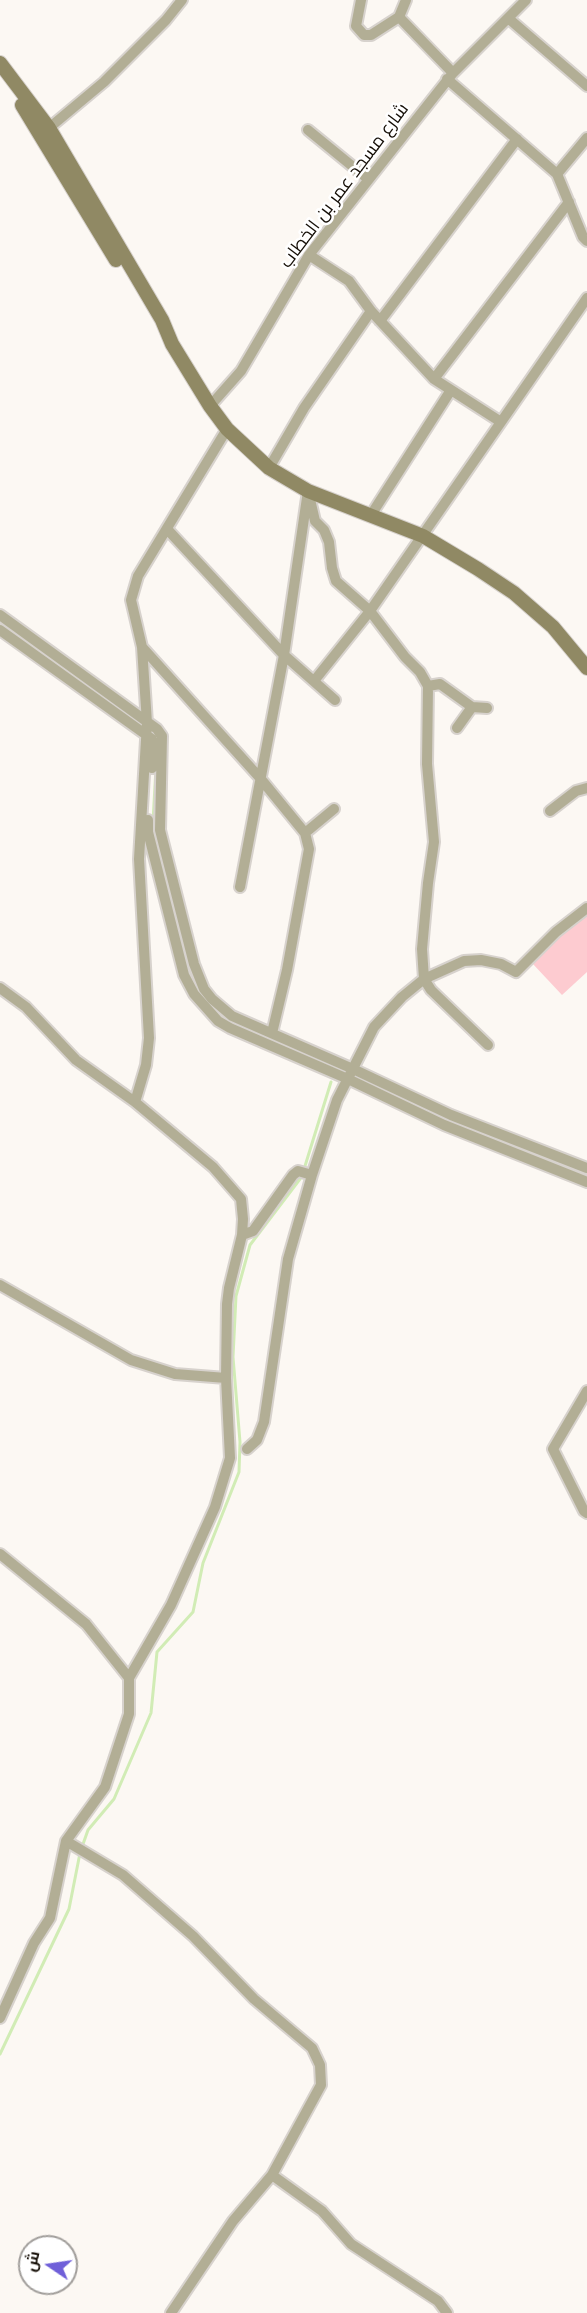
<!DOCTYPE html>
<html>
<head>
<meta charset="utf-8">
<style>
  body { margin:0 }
  #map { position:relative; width:587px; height:2313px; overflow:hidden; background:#fcf8f3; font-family:Poppins,Cairo,sans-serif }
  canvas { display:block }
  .north { position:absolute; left:18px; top:2235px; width:60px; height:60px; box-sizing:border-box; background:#fff; border:2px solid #a19e9b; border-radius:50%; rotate:283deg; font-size:16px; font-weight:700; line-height:24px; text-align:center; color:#140d05 }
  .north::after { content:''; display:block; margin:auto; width:21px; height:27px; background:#6f5fd9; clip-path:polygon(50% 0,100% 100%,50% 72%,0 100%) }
</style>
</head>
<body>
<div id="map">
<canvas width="587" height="2313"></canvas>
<div class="north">ش</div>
</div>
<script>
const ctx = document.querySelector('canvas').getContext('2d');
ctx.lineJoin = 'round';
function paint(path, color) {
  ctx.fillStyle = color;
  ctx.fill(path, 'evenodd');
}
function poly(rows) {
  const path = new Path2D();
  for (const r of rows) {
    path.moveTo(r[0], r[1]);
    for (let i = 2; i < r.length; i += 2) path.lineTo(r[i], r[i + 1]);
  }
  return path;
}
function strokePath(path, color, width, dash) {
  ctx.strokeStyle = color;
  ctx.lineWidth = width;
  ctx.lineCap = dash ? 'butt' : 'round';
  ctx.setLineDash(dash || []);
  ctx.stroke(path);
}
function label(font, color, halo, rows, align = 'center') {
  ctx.font = font + ' Poppins,Cairo,sans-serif';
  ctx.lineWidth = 5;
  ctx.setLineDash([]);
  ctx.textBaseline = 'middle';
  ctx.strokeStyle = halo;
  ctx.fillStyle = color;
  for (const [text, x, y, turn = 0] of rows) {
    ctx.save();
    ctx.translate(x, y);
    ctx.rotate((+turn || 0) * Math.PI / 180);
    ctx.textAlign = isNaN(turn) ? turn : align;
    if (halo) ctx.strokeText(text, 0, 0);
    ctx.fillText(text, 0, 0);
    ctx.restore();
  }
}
paint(poly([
  [587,916,587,972,562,995,532,963,563,934]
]), '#fdcbd0');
strokePath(poly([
  [0,623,13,633],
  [153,821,156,768],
  [154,833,187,963,202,996],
  [215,1010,228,1020,264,1036],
  [474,1130,587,1175],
  [305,1166,331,1082],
  [82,1847,88,1830,114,1799,151,1713,157,1652,193,1612,203,1563,239,1472,240,1442,233,1357,236,1296,250,1245,300,1179],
  [0,2054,69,1909,80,1853]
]), '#d1ecb5', 3);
const street = poly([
  [361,0,356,26,364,35,371,35,399,17,453,73],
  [399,17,406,0],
  [508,18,587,86],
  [447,79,557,174,583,237,587,241],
  [49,128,104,82,166,20,182,0],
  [308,130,368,179],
  [557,174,587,138],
  [309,255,349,281,371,311,434,379,501,422],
  [380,321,517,139],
  [434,379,569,202],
  [210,406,241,371,309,255,453,73,526,0],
  [269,468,304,408,371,311],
  [371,515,451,390],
  [167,529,284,655,335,700],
  [0,615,157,729,162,736,160,830,194,964,204,989,212,999,232,1016,353,1069,451,1115,587,1168],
  [0,630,152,739,153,745,152,768],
  [142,647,260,778,305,833,309,849,287,970,272,1033],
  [314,681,370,611,587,298],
  [428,686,440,684,472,707,487,708],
  [457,728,472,707],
  [550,811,576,791,587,788],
  [148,820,148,832,184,975,194,994,218,1021,230,1028,348,1079,444,1125,587,1182],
  [305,833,334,809],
  [240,887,284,655,308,491,315,521,324,530,329,542,332,568,336,581,370,611,405,657,420,672,428,686,427,764,434,842,428,883,422,949,424,979,431,990,488,1045],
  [0,988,26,1007,76,1060,135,1102],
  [242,1235,253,1231,293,1175,298,1171,312,1175],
  [0,1285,131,1360,175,1374,226,1378],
  [587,1391,553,1449,584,1511,587,1513],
  [247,1449,257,1440,264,1422,288,1259,312,1175,337,1100,374,1027,402,997,424,979,464,961,481,960,501,964,516,972,556,932,587,908],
  [0,1554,86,1624,129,1678],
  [66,1841,123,1875,193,1936,254,1999,312,2048,320,2065,321,2085,272,2175,233,2221,171,2313],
  [0,2018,34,1943,50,1918,66,1841,105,1787,129,1714,129,1678,171,1605,215,1507,230,1458,226,1378,227,1304,229,1288,242,1235,243,1219,241,1199,213,1167,135,1102,146,1065,149,1038,139,859,147,723,142,647,131,600,138,576,227,429],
  [272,2175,322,2211,351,2244,438,2301,447,2313]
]);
const secondary = poly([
  [0,63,49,128,162,320,172,344,210,406,227,429,269,468,308,491,423,536,478,569,514,593,553,627,587,668],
  [22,105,116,260]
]);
strokePath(street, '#d7d2cd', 14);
strokePath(secondary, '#d7d2cd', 16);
strokePath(street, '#b2ae95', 10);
strokePath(secondary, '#908964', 14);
label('18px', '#140d05', '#fff', [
  ["شارع مسجد عمر بن الخطاب",345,186,-53]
]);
</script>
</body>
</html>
